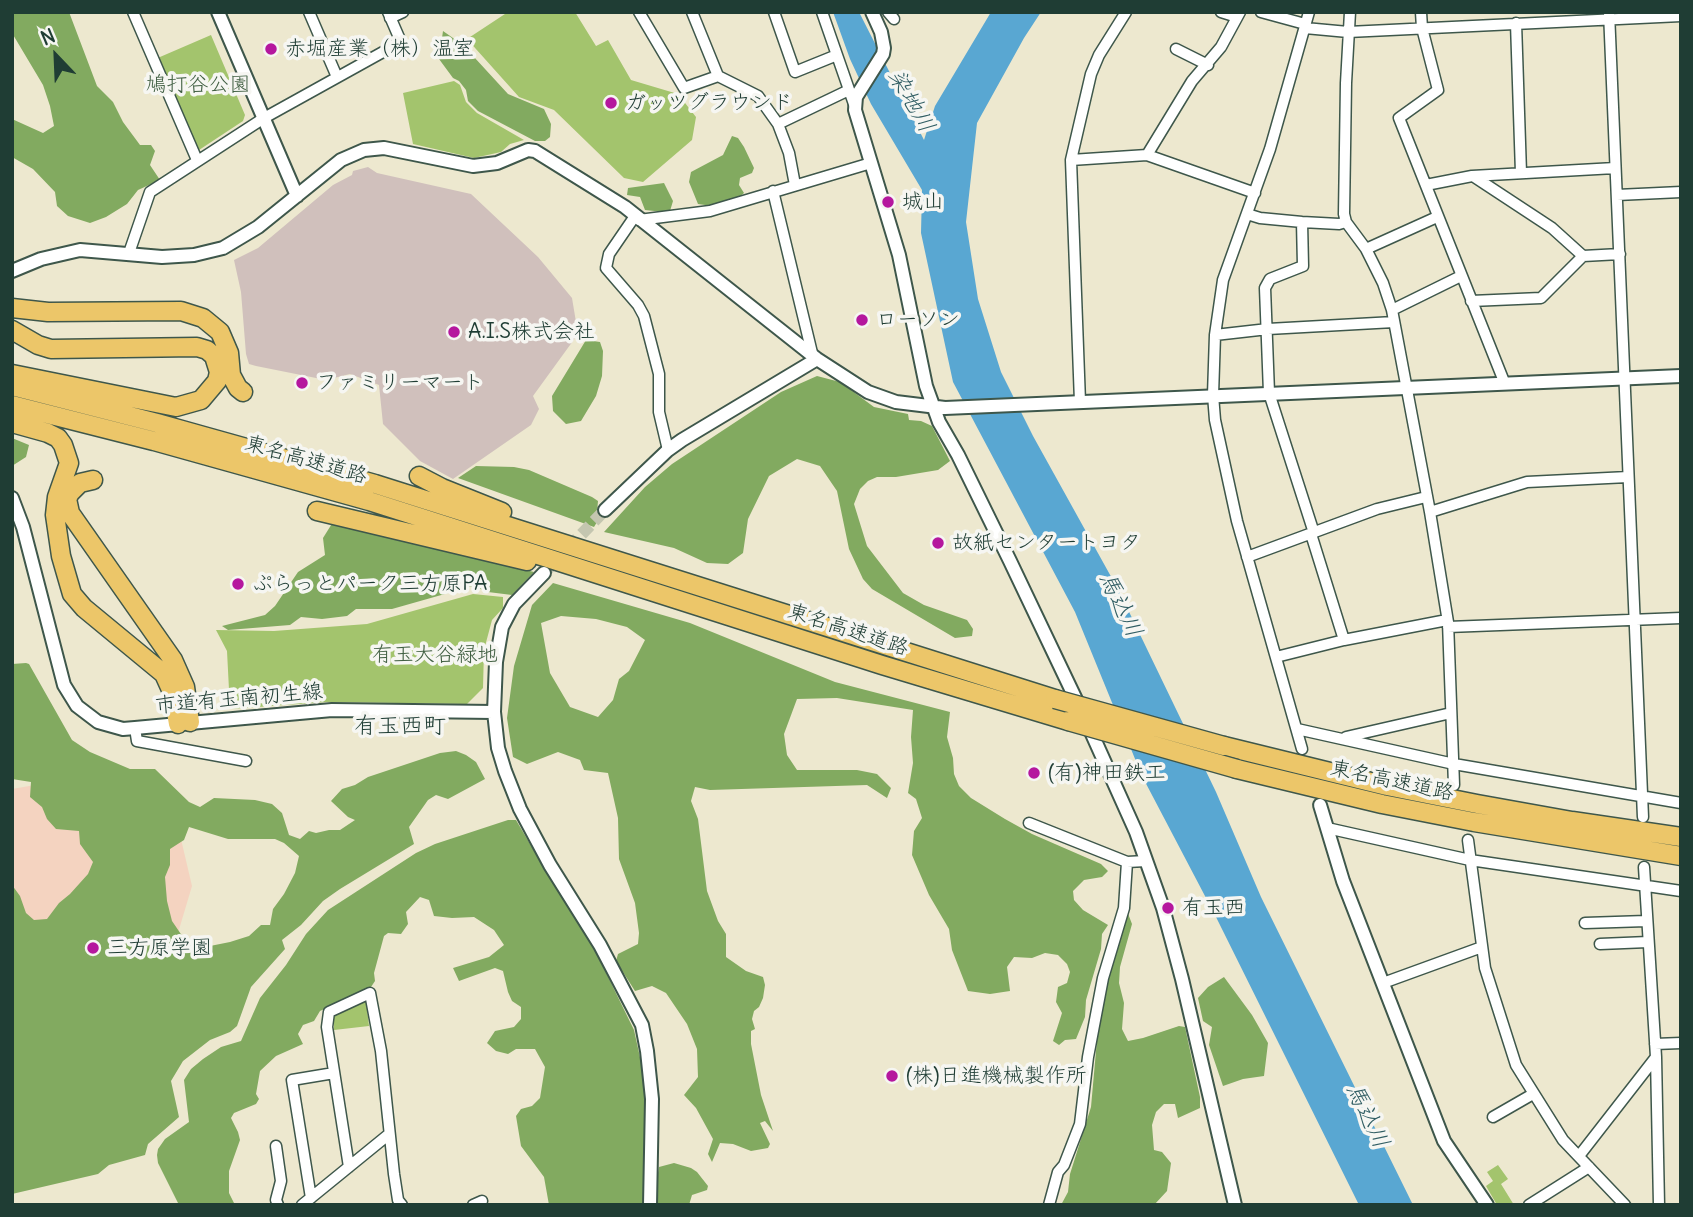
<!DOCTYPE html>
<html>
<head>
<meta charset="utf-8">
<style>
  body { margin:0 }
  #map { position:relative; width:1693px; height:1217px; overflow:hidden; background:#ede8cf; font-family:Delius,sans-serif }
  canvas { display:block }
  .frame { position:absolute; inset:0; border:14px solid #1f3d34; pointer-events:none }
  .north { position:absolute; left:21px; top:21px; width:70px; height:70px; -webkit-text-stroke:5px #f6f6f2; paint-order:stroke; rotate:337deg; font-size:19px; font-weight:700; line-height:28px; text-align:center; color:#1f3d34 }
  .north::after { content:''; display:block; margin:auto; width:24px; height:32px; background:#1f3d34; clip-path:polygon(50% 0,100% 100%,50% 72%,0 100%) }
</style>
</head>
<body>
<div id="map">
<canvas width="1693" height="1217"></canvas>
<div class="frame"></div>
<div class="north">N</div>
</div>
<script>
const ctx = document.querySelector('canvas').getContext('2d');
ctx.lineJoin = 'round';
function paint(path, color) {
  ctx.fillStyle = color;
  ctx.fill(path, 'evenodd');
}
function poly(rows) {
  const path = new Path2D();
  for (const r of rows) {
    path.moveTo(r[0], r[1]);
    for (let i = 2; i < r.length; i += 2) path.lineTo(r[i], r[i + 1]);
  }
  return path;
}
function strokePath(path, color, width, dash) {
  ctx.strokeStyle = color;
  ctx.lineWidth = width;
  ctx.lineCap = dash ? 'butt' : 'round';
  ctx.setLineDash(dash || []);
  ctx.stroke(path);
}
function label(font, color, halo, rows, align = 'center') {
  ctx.font = font + ' Delius,"Klee One",sans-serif';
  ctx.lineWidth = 7;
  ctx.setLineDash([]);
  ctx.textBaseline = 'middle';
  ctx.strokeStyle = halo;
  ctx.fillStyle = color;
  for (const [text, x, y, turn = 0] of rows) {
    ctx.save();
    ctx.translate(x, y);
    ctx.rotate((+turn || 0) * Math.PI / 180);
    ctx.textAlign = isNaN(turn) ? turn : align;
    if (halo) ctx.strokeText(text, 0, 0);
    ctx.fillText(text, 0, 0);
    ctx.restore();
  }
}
paint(poly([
  [52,782,173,805,192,886,155,1010,12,1150,12,789]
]), '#f4d3c0');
paint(poly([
  [368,167,377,173,471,194,538,257,572,298,578,334,533,396,539,409,531,425,453,479,420,461,383,424,379,385,350,374,326,380,256,366,249,364,246,354,241,292,234,260,258,248,333,185,352,175,353,171]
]), '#d0c0bc');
paint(poly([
  [508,12,575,12,596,46,608,40,631,80,678,94,696,117,692,140,643,182,624,178,554,110,519,97,467,39],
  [211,35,245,115,243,121,199,150,192,148,153,60],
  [454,81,460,85,466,102,477,113,524,140,510,144,501,152,474,158,413,144,403,93],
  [473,594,503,597,503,608,492,620,484,650,483,688,467,704,327,702,230,709,227,651,216,630,274,631,367,624],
  [366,1000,369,1026,334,1030,334,1015],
  [1498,1165,1508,1179,1501,1184,1514,1205,1497,1205,1486,1186,1493,1181,1487,1172]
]), '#a3c46d');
paint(poly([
  [12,12,69,12,97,86,113,102,123,122,140,145,151,145,155,151,150,165,160,180,138,190,127,204,106,217,90,223,68,216,57,206,55,192,33,169,12,157,12,119,43,133,54,126,50,106,43,85,12,33],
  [443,31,463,45,508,94,544,109,551,124,550,137,545,141,535,141,478,111,468,101,466,90,459,81,453,78,439,59],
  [732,136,738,138,744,147,754,168,752,173,740,178,739,185,744,193,738,198,712,206,698,204,689,182,691,172,723,155],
  [664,183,673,201,670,211,664,212,645,210,640,197,627,195,628,188],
  [586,340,600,342,603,351,602,376,596,396,581,421,566,424,553,411,552,396],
  [817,376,840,382,874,407,908,414,909,420,921,421,932,426,950,461,938,470,896,477,877,477,868,481,860,489,854,504,867,546,903,593,924,605,967,620,973,629,972,636,955,638,872,589,863,579,849,549,837,491,820,466,797,459,769,476,748,519,743,553,728,564,707,563,674,548,604,532,645,487,672,464,781,392],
  [12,438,29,445,26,457,12,466],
  [476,466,514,467,529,470,592,497,598,501,597,512,600,517,594,527,458,478],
  [333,522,534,572,512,595,488,592,473,586,392,609,356,609,347,616,322,619,301,617,290,625,228,630,222,626,265,615,275,606,298,572,325,555,323,538],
  [553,583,690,623,835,682,950,712,947,737,953,758,954,774,959,786,971,798,1005,819,1032,834,1101,864,1108,871,1102,877,1084,880,1073,891,1074,900,1083,910,1108,925,1102,934,1101,949,1086,1000,1085,1017,1076,1039,1065,1040,1059,1045,1053,1041,1062,1013,1056,1002,1058,987,1067,983,1070,972,1067,964,1058,955,1045,953,1032,958,1014,957,1007,967,1010,991,990,994,968,991,952,950,949,929,929,895,912,855,914,831,922,818,916,799,908,793,913,763,911,737,913,710,837,698,797,699,784,734,787,755,797,770,857,770,877,774,891,788,887,798,867,785,710,790,695,787,691,801,698,819,707,891,718,921,726,934,726,957,746,971,763,977,765,985,763,998,759,1007,754,1011,752,1019,755,1029,751,1031,751,1044,761,1095,773,1131,765,1121,760,1123,770,1144,768,1148,751,1151,733,1144,720,1143,712,1162,708,1154,713,1139,696,1108,684,1095,698,1077,697,1049,687,1024,666,993,652,986,635,991,616,961,618,954,638,944,639,933,635,903,619,859,618,818,608,773,584,770,580,760,558,752,527,764,513,757,507,718,514,666,532,605],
  [561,616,596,619,627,627,645,640,629,671,619,679,613,700,598,717,570,707,550,673,541,623],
  [26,663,29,664,72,740,90,752,130,769,155,769,189,802,200,807,214,798,255,800,272,804,282,813,289,835,300,839,309,831,316,833,329,830,340,830,355,820,348,817,331,801,342,789,355,785,368,777,440,753,456,751,466,755,476,762,485,779,448,799,436,795,428,800,409,827,414,844,340,889,323,901,301,925,282,940,285,949,251,987,237,1026,230,1032,210,1040,183,1061,171,1081,179,1117,148,1144,145,1155,109,1165,98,1174,12,1194,12,885,20,896,26,913,34,920,47,919,59,903,70,894,88,874,93,862,80,844,79,831,56,829,47,819,42,807,30,797,31,782,12,779,12,664],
  [189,827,228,839,275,839,284,843,299,856,295,873,284,894,273,909,270,925,261,925,249,936,230,942,210,946,187,943,172,921,167,901,165,877,170,865,170,849,184,840],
  [508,820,516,820,550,878,570,908,592,944,634,1030,645,1080,643,1205,549,1205,544,1177,521,1146,516,1116,521,1109,532,1106,540,1098,545,1067,535,1049,516,1049,508,1054,496,1051,487,1043,495,1031,514,1027,521,1019,521,1007,512,1001,508,992,503,971,495,968,459,981,453,968,489,957,504,945,494,930,474,917,452,918,434,916,429,900,420,897,406,912,408,924,401,934,388,933,384,936,374,973,375,981,371,987,320,1011,314,1021,303,1025,298,1034,303,1044,276,1056,260,1071,256,1094,259,1099,256,1104,234,1113,231,1118,238,1132,240,1140,229,1171,229,1193,235,1205,179,1205,158,1163,157,1155,158,1149,165,1139,189,1122,184,1080,191,1069,203,1059,221,1047,241,1041,260,998,286,965,306,934,328,910,416,853,435,844],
  [1127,911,1132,924,1120,967,1119,983,1124,1003,1122,1029,1128,1041,1143,1038,1179,1026,1185,1027,1200,1097,1200,1108,1178,1118,1175,1104,1164,1104,1156,1112,1152,1125,1154,1150,1162,1152,1171,1163,1167,1191,1154,1205,1061,1205,1068,1192,1070,1174,1091,1107,1097,1040,1108,977],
  [1224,977,1252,1015,1268,1043,1264,1076,1243,1079,1223,1086,1209,1045,1212,1027,1203,1021,1198,998,1208,987],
  [674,1163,691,1168,697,1172,708,1186,707,1190,692,1195,689,1205,656,1205,655,1190,659,1167]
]), '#82aa60');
paint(poly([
  [833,12,859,12,924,140,935,106,991,12,1041,12,1024,38,977,123,966,222,978,299,1001,372,1033,436,1119,591,1216,792,1261,897,1413,1205,1359,1205,1216,917,1142,776,1075,612,953,382,921,233,922,190,871,104,850,59]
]), '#59a7d2');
strokePath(poly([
  [544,573,605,510]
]), '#c4c6b0', 12, [12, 6]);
const minor = poly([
  [133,12,197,160],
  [309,12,337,77],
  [639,12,684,88,718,76,758,96,778,124,789,153,795,185],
  [692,12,718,76],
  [774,12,795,72,837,55],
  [822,12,854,104],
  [888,12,894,19],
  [1221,12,1237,17],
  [1261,12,1305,24],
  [1350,12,1346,83,1344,214,1346,222,1366,249,1383,283,1392,310,1430,512,1448,622,1454,785],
  [1421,12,1422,28,1438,90,1399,118,1505,384],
  [1609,12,1643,817],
  [390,18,403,12],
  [1516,23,1521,173],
  [1305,28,1348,32,1681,16],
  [1176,49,1208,65],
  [778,124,849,90],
  [1147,155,1192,81,1221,47,1240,12],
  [1071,160,1147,155,1255,193],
  [1473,176,1552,228,1583,256,1620,254],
  [1426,185,1472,176,1615,168],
  [773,191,812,353],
  [1617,195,1681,192],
  [1247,214,1260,218,1302,222,1339,224,1346,222],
  [635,216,609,254,606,268,638,305,644,316,659,374,659,412,668,450],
  [639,220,710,211,871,163],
  [1302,222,1303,266,1270,279,1265,288,1269,393,1314,533],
  [1366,249,1437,217],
  [129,253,150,192,264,118,401,42,388,12],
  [1471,301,1541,298,1583,256],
  [1392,310,1461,276],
  [1215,335,1268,329,1394,322],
  [1080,402,1071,160,1091,74,1099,55,1126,12],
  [1430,512,1527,482,1628,477],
  [1311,534,1344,640],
  [1247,557,1377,509,1426,497],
  [1448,627,1681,618],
  [1276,657,1344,640,1447,620],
  [135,728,137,741,246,761],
  [1297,729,1454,764,1681,803],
  [1346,737,1451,713],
  [1302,749,1237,521,1215,420,1213,395,1215,335,1223,280,1270,149,1309,12],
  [1029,823,1127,862],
  [1327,828,1470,860,1681,891],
  [1468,840,1485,968,1516,1065,1563,1140,1625,1205],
  [1644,867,1656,1057,1659,1205],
  [1585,923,1646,921],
  [1600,944,1648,942],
  [1383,983,1482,947],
  [1655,1044,1681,1043],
  [1493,1117,1533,1094],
  [276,1146,281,1181,276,1200,278,1205],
  [1579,1156,1656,1057],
  [349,1167,327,1027,329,1012,370,993,381,1051,394,1174,398,1200,402,1205],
  [311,1198,292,1080,334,1073],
  [302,1205,388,1135],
  [473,1205,482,1201],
  [1049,1205,1058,1172,1064,1165,1080,1124,1088,1057,1103,978,1124,908,1127,862,1146,861],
  [1529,1205,1589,1167]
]);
const tertiary = poly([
  [218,12,297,196],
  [872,12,881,32,884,48,883,54,856,97,855,110,899,255,926,386,939,422,958,455,1010,561,1080,708],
  [12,271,41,259,80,250,162,257,194,255,223,248,258,227,341,160,364,150,384,148,473,166,497,163,528,150,535,151,625,207,817,359,868,392,896,402,945,408,1681,376],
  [12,498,23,527,64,685,77,706,98,722,123,729,135,728,332,710,494,712],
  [605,510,668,450,682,440,817,359],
  [544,573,514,604,502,627,496,662,494,712,498,748,505,771,520,809,550,865,600,945,642,1025,647,1051,652,1099,650,1205],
  [1088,725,1136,832,1163,908,1182,979,1235,1205],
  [1320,805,1343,881,1444,1141,1487,1205]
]);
const motorway = poly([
  [12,308,48,312,181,311,203,318,220,332,229,353,231,375,238,388,243,392],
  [12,330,38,345,51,349,197,347,207,350,214,356,219,372,217,381,201,400,176,407,12,374],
  [12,386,157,423,375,484,1055,699],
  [12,405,154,441,369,501,882,665,1068,721],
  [12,423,48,433,58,438,63,445,69,463,57,497,55,515,61,556,72,594,84,608,164,674,173,694,178,724],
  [419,476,442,488,502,512],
  [93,480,80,483,70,493,67,499,70,513,173,660,185,687,190,722],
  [317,511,527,561],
  [1224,746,1387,786,1477,804,1572,821,1681,837],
  [1237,769,1382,804,1474,822,1681,856]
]);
strokePath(minor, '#3e574b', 13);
strokePath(tertiary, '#3e574b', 16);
strokePath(motorway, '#3e574b', 21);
strokePath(minor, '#fff', 10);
strokePath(tertiary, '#fff', 12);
strokePath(motorway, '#ecc669', 18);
const motorwayBridge = poly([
  [1055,699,1224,746],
  [1068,721,1237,769]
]);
strokePath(motorwayBridge, '#3e574b', 21, []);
strokePath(motorwayBridge, '#ecc669', 18);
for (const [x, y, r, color] of [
  [271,49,7,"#b5179e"],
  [611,103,7,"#b5179e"],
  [888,202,7,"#b5179e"],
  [862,320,7,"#b5179e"],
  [454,332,7,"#b5179e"],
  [302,383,7,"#b5179e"],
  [938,543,7,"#b5179e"],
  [238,584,7,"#b5179e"],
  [1034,773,7,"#b5179e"],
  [1168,908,7,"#b5179e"],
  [93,948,7,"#b5179e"],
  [892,1076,7,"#b5179e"]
]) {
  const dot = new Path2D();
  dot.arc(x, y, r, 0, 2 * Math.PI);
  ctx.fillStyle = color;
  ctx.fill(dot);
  strokePath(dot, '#f6f6f2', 2.5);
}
label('21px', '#1f3d34', '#f6f6f2', [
  ["赤堀産業（株）温室",285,49],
  ["ガッツグラウンド",625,103],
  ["城山",902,202],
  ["ローソン",876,320],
  ["A.I.S株式会社",468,332],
  ["ファミリーマート",316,383],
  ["故紙センタートヨタ",952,543],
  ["ぷらっとパーク三方原PA",252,584],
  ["(有)神田鉄工",1048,773],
  ["有玉西",1182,908],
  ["三方原学園",107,948],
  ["(株)日進機械製作所",906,1076]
], 'left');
label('21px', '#405f42', '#f6f6f2', [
  ["鳩打谷公園",198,85],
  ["有玉大谷緑地",435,655]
]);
label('21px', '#1f3d34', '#f6f6f2', [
  ["東名高速道路",306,460,16],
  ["東名高速道路",848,630,18],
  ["市道有玉南初生線",239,699,-5],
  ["東名高速道路",1392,781,12]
]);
label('italic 23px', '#305d63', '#f6f6f2', [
  ["染地川",911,101,60],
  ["馬込川",1120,605,64],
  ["馬込川",1367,1116,64]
]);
label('23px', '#1f3d34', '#f6f6f2', [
  ["有玉西町",400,726]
]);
</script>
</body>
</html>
